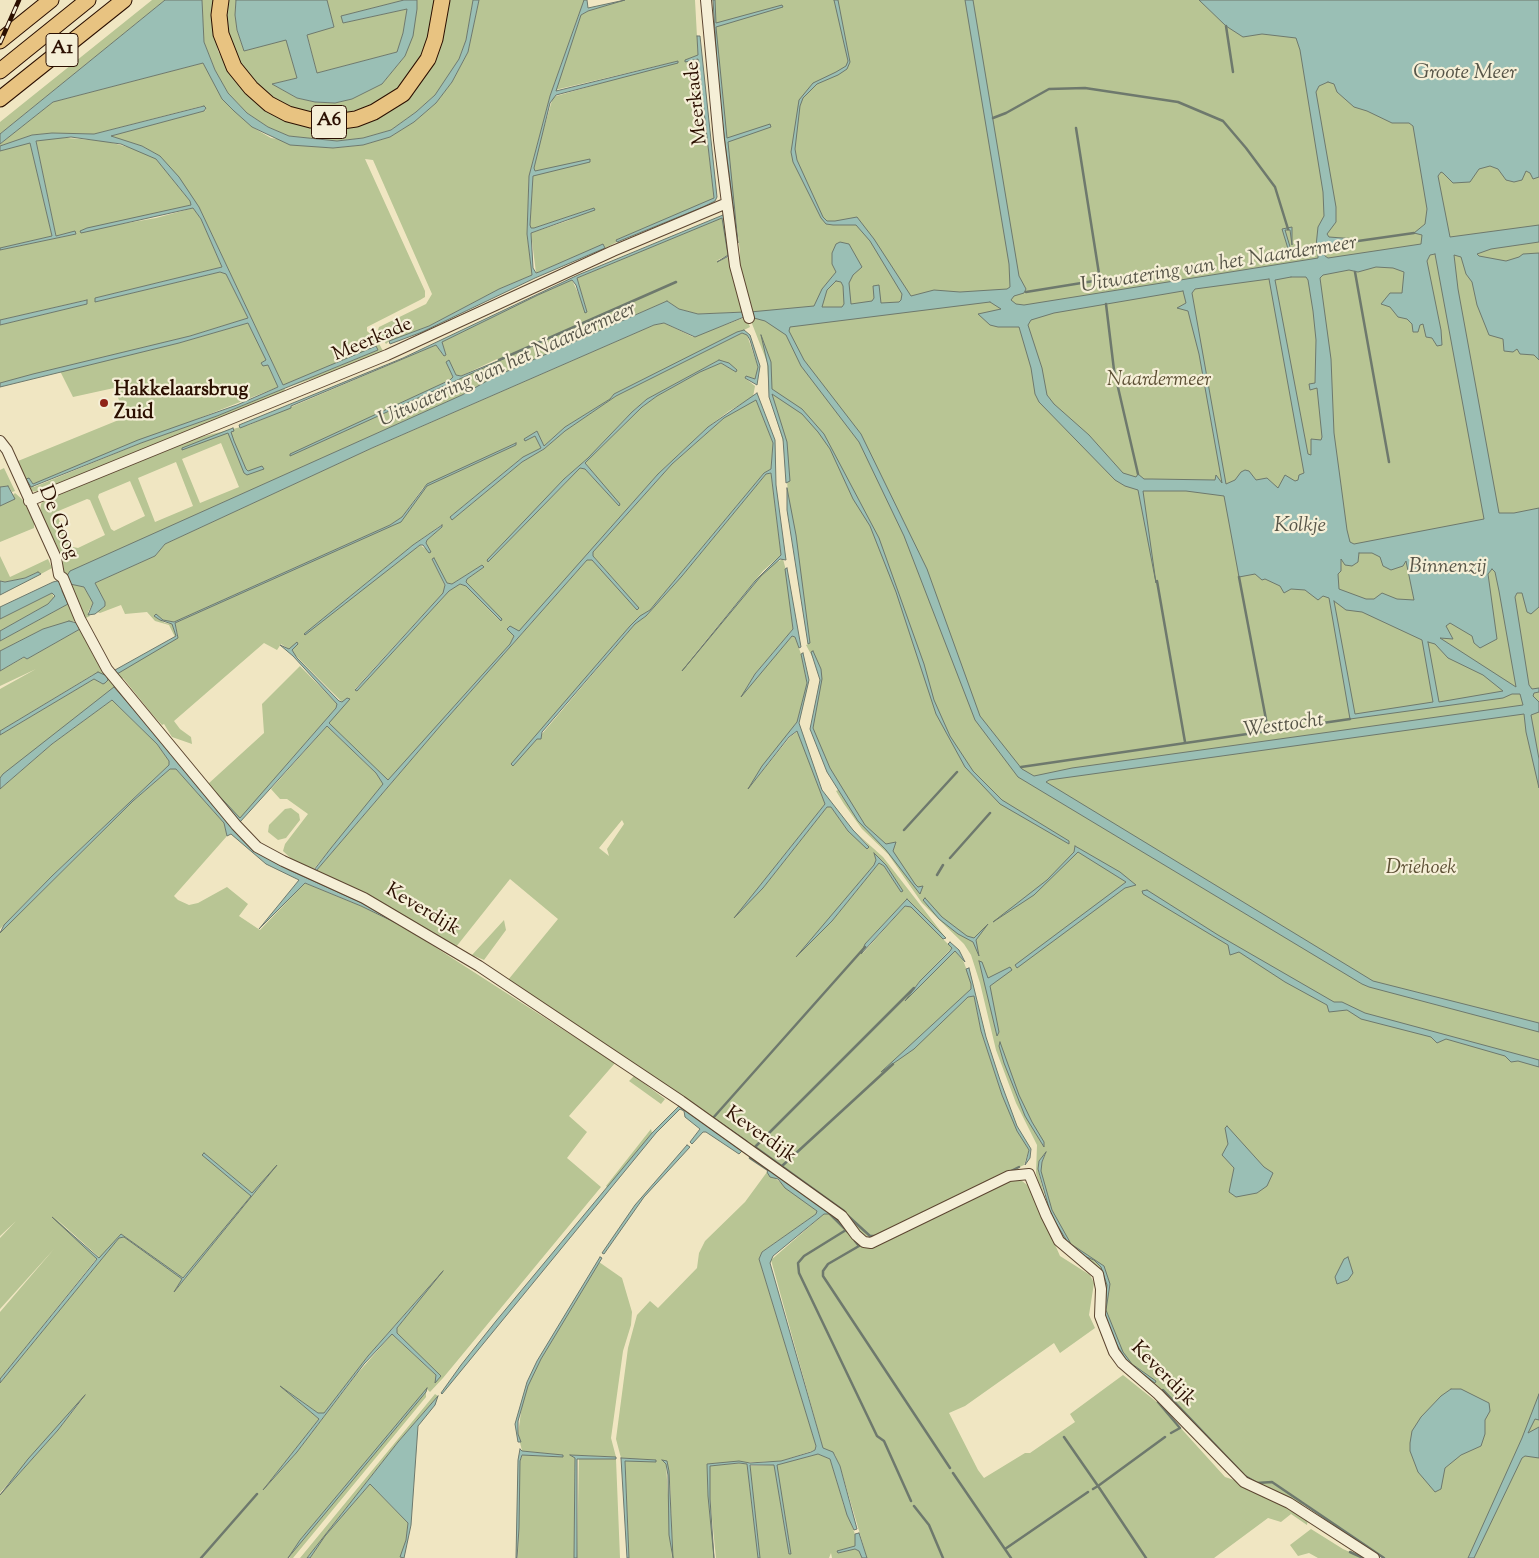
<!DOCTYPE html>
<html>
<head>
<meta charset="utf-8">
<style>
  body { margin:0 }
  canvas { display:block; background:#f0e6c2 }
</style>
</head>
<body>
<canvas width="1539" height="1558"></canvas>
<script>
const ctx = document.querySelector('canvas').getContext('2d');
ctx.lineJoin = 'round';
function paint(path, color) {
  ctx.fillStyle = color;
  ctx.fill(path, 'evenodd');
}
function poly(rows) {
  const path = new Path2D();
  for (const r of rows) {
    path.moveTo(r[0], r[1]);
    for (let i = 2; i < r.length; i += 2) path.lineTo(r[i], r[i + 1]);
  }
  return path;
}
function strokePath(path, color, width, dash) {
  ctx.strokeStyle = color;
  ctx.lineWidth = width;
  ctx.lineCap = dash ? 'butt' : 'round';
  ctx.setLineDash(dash || []);
  ctx.stroke(path);
}
function label(font, color, halo, rows, align = 'center') {
  ctx.font = font + ' "Sorts Mill Goudy",serif';
  ctx.lineWidth = 4.5;
  ctx.setLineDash([]);
  ctx.textBaseline = 'middle';
  ctx.strokeStyle = halo;
  ctx.fillStyle = color;
  for (const [text, x, y, turn = 0] of rows) {
    ctx.save();
    ctx.translate(x, y);
    ctx.rotate((+turn || 0) * Math.PI / 180);
    ctx.textAlign = isNaN(turn) ? turn : align;
    if (halo) ctx.strokeText(text, 0, 0);
    ctx.fillText(text, 0, 0);
    ctx.restore();
  }
}
paint(poly([
  [152,0,165,0,0,134,0,122],
  [202,0,213,0,213,24,218,51,230,74,247,94,337,127,418,81,447,0,473,0,466,40,459,59,435,95,416,112,391,130,363,138,337,141,289,136,268,127,247,113,228,93,215,70,204,42],
  [226,0,236,0,235,15,237,30,244,51,286,39,297,78,272,84,297,98,315,102,335,103,352,99,382,84,405,56,417,9,417,0,434,0,428,40,420,59,398,88,382,100,367,107,337,115,321,115,285,106,252,81,238,63,229,40,226,24],
  [327,0,404,0,341,16,343,23,407,9,403,33,397,52,317,73,307,34,334,27],
  [479,0,584,0,550,96,529,176,527,234,532,275,499,289,429,326,389,341,386,344,378,330,379,327,426,304,432,294,373,160,365,159,425,291,425,297,420,300,367,327,367,331,377,340,383,351,381,356,285,388,284,394,43,492,29,491,18,461,126,417,114,388,73,397,60,371,179,343,248,323,267,360,261,363,268,365,278,387,33,484,29,478,34,487,141,443,217,416,378,350,376,347,283,385,199,207,160,156,142,146,110,136,204,111,206,110,202,106,94,134,52,133,32,135,0,146,0,144,53,102,203,63,223,99,252,127,271,138,333,148,363,145,390,137,414,122,436,103,452,82,468,52],
  [625,0,695,0,698,55,685,61,698,59,714,199,616,240,617,242,605,248,604,245,536,273,531,233,567,221,594,208,534,228,531,228,530,225,533,175,590,160,535,172,534,168,539,145,553,97,678,61,555,90,581,15,588,11],
  [714,0,1539,0,1539,1558,1382,1558,1302,1501,1303,1508,1280,1494,1248,1482,1229,1466,1153,1386,1127,1365,1117,1351,1103,1316,1102,1276,1095,1265,1076,1253,1064,1242,1043,1201,1036,1173,1037,1145,1016,1103,996,1050,980,983,971,955,964,944,922,903,888,854,862,829,844,804,836,791,838,790,842,794,811,730,821,673,806,645,808,644,798,564,790,517,784,445,769,394,767,362,749,316,752,315,740,276,740,252,718,73],
  [1046,1153,1039,1169,1048,1205,1069,1242,1090,1258,1070,1246,1047,1207,1038,1169,1039,1161],
  [55,137,105,141,139,150,156,159,190,201,191,205,81,231,156,218,193,208,201,219,222,267,95,298,95,302,220,272,226,274,248,318,190,336,0,383,0,325,87,304,86,300,0,320,0,250,76,234,75,232,56,236,36,141],
  [30,142,52,236,0,248,0,151],
  [719,218,722,218,724,221,728,255,716,261,730,257,733,277,745,312,698,314,679,309,667,301,494,377,462,395,71,571,65,579,62,573,63,558,40,512,41,504,46,498,176,443,249,425,436,345,444,356,446,355,442,342,538,295,572,280,587,312,577,278],
  [497,359,502,359,290,456,450,380,453,377,446,362,449,361,456,375,461,376],
  [221,443,239,487,200,503,182,459],
  [176,462,193,506,155,522,138,478],
  [130,481,145,516,114,531,111,529,98,497,99,494],
  [87,499,90,500,105,535,78,548,73,547,68,542,56,512],
  [746,317,750,327,614,394,610,399,565,427,544,446,537,431,525,439,525,440,535,435,541,448,523,457,450,517,452,520,522,462,544,449,565,431,616,396,742,333,747,335,758,367,755,379,746,376,745,378,755,386,753,397,729,411,708,427,658,474,519,632,510,627,507,629,514,636,510,644,388,781,329,723,342,702,294,654,292,650,298,644,289,649,281,644,277,650,264,643,174,721,180,729,191,737,192,744,172,737,164,724,162,725,152,714,123,678,119,681,117,673,119,671,178,636,175,623,401,521,427,486,516,445,516,443,423,488,402,517,390,525,174,622,163,620,156,614,154,616,165,623,172,624,176,636,175,637,169,625,155,621,147,612,125,614,121,605,100,613,97,612,105,606,105,602,95,583,155,556,165,544,361,453,654,325,664,323,693,337],
  [719,360,737,370,736,372,721,363,700,372,657,396,642,407,585,463,619,506,585,469,580,468,488,562,564,479,588,458,632,412,647,399],
  [441,525,442,527,427,540,426,543,430,552,420,545,304,634,413,545],
  [433,558,447,583,452,584,482,565,484,567,467,579,466,582,500,621,466,586,460,584,449,591,357,691,355,689,443,593,445,586,432,559],
  [756,399,773,443,771,469,764,473,650,610,630,626,512,765,541,735,635,624,646,616,682,576,766,474,771,473,781,555,763,571,686,665,761,576,773,564,783,559,788,578,793,629,755,674,744,692,792,636,795,637,801,654,807,683,797,722,752,784,790,737,798,731,825,804,739,912,763,888,827,807,831,807,848,831,869,846,853,830,883,857,946,938,907,899,865,944,863,953,905,906,911,907,952,948,920,981,908,997,955,951,963,960,972,984,971,989,949,1010,886,1069,968,997,974,996,981,1031,1002,1095,1029,1150,1024,1165,870,1238,863,1234,842,1212,508,980,558,919,510,879,456,947,360,892,316,871,441,725,587,560,592,560,624,591,593,556,593,552,672,464,724,418],
  [622,820,624,824,607,849,609,856,599,848],
  [874,853,886,865,901,892,884,866,879,863,832,921,802,951,874,865,876,860],
  [4,468,15,491,12,492,8,486,0,487,0,470],
  [15,493,23,500,34,522,34,528,0,542,0,506,14,499,13,495],
  [0,556,10,577,48,559,52,568,41,574,38,572,25,578,5,582,0,581],
  [70,584,84,587,93,603,88,612,90,616,82,620],
  [52,593,55,599,48,604,0,631,0,619],
  [68,604,75,621,43,629,0,651,0,641],
  [80,629,93,655,110,681,116,686,0,778,0,735,94,679,103,684,94,674,0,731,0,689,36,669,0,686,0,671,25,657,27,659],
  [300,666,337,704,336,708,240,819,208,784,264,733,262,704],
  [112,700,157,744,169,761,169,765,52,876,0,929,0,789,52,744],
  [327,726,376,773,384,784,313,870,301,868,283,851,285,844,308,814,287,799,280,799,271,789],
  [170,769,176,769,224,823,227,836,174,896,178,900,189,905,198,903,227,887,248,904,239,916,260,930,305,883,361,906,407,929,615,1063,569,1116,587,1132,567,1158,601,1187,443,1378,430,1392,427,1389,300,1540,288,1558,0,1558,0,1495,58,1430,85,1396,0,1493,0,1383,119,1238,124,1237,182,1279,174,1292,274,1169,252,1193,204,1153,251,1196,183,1278,121,1234,100,1258,53,1216,97,1258,0,1379,0,1312,54,1249,0,1309,0,1238,16,1221,0,1236,0,933,133,801],
  [440,1274,397,1328,396,1333,440,1376,435,1382,437,1376,392,1334,357,1374,297,1452,263,1490,319,1419,280,1386,318,1413,324,1413,368,1356],
  [291,808,299,814,300,820,286,838,278,840,268,832,269,825,285,809],
  [504,920,506,930,484,960,472,955],
  [634,1076,665,1099,661,1104,629,1081],
  [651,1129,652,1133,608,1188,606,1186],
  [767,1172,817,1211,816,1214,762,1252,759,1259,816,1446,815,1450,781,1461,707,1464,708,1496,714,1558,673,1558,670,1482,666,1464,672,1558,629,1558,625,1460,656,1461,621,1458,616,1439,628,1348,637,1315,650,1301,658,1308,697,1268,699,1253,705,1241,745,1202],
  [1018,1178,1030,1187,1060,1256,1090,1275,1094,1283,1089,1315,1095,1328,1060,1353,1054,1343,965,1406,949,1413,978,1470,984,1478,1025,1453,1030,1453,1075,1422,1070,1414,1123,1375,1158,1403,1225,1477,1237,1481,1308,1519,1307,1525,1291,1514,1281,1522,1268,1518,1214,1558,867,1558,840,1466,835,1455,823,1448,771,1260,824,1214,830,1214,838,1221,860,1245,864,1247],
  [599,1262,622,1278,632,1312,631,1325,623,1351,611,1438,616,1457,570,1455,575,1457,574,1558,518,1558,520,1461,523,1454,563,1455,522,1451,518,1434,522,1405,527,1386,541,1359],
  [426,1392,426,1397,293,1558,289,1558,301,1540],
  [435,1394,438,1396,398,1442,307,1558,300,1558],
  [818,1454,830,1459,844,1506,855,1534,857,1542,855,1546,838,1551,838,1553,855,1549,859,1551,862,1558,832,1558,831,1553,829,1558,760,1558,750,1466,774,1465,789,1553,791,1553,776,1465],
  [579,1457,616,1459,620,1558,577,1558],
  [739,1463,747,1464,758,1558,716,1558,710,1499,709,1466],
  [370,1484,408,1523,406,1540,401,1558,310,1558,325,1536],
  [1311,1529,1343,1549,1363,1558,1318,1558,1309,1553,1298,1556,1290,1545]
]), '#b8c594');
const water = poly([
  [165,0,202,0,204,42,215,70,228,93,247,113,268,127,289,136,337,141,363,138,391,130,416,112,435,95,459,59,466,40,473,0,479,0,468,52,452,82,436,103,414,122,390,137,363,145,333,148,290,145,252,127,234,111,222,99,203,63,53,102,0,144,0,134,165,0],
  [236,0,327,0,334,27,307,35,317,73,397,52,403,33,407,9,343,23,341,16,404,0,417,0,417,9,413,36,405,56,382,84,352,99,335,103,315,102,297,98,272,84,297,78,286,40,244,51,237,30,235,15,236,0],
  [584,0,587,0,588,8,625,0,588,11,581,15,556,91,678,61,678,63,556,95,550,103,534,168,535,171,590,159,590,162,533,176,530,225,531,228,534,228,594,208,595,210,531,233,533,268,536,273,539,272,603,244,605,248,535,278,422,332,390,344,389,341,429,326,499,289,532,275,527,234,529,176,550,96,584,0],
  [713,0,715,0,716,23,782,5,783,7,716,27,727,138,770,124,771,127,728,142,738,243,719,96,713,0],
  [834,0,838,0,850,62,847,69,838,75,817,84,803,98,800,106,795,149,797,160,823,217,827,221,835,221,857,217,874,239,911,296,934,290,960,292,1007,289,1010,287,1009,264,965,0,973,0,1019,276,1026,289,1024,293,1014,296,1011,300,1016,304,1024,305,1318,258,1318,250,1289,252,1282,229,1292,227,1292,245,1290,230,1285,230,1291,250,1316,246,1318,227,1324,216,1323,192,1300,50,1296,38,1262,34,1243,37,1226,26,1199,0,1539,0,1539,177,1533,179,1530,173,1526,171,1522,180,1514,182,1506,180,1498,169,1490,166,1479,169,1470,182,1453,183,1443,173,1441,172,1438,176,1450,237,1539,225,1539,242,1491,249,1477,254,1479,256,1506,261,1519,257,1523,254,1539,253,1539,360,1534,355,1520,354,1517,349,1513,352,1504,351,1503,339,1489,335,1477,305,1472,282,1466,274,1461,257,1454,255,1458,289,1499,513,1514,513,1539,508,1539,607,1531,614,1527,612,1522,593,1517,593,1515,597,1529,685,1532,689,1539,688,1539,692,1534,693,1533,696,1539,702,1539,712,1531,715,1539,759,1539,788,1526,732,1524,714,1049,780,1046,782,1373,981,1539,1023,1539,1032,1369,987,1362,984,1018,777,975,720,904,536,859,442,801,366,786,335,765,321,754,318,750,312,814,306,822,289,836,272,832,264,832,253,836,244,840,242,849,244,862,267,853,275,849,283,851,304,872,301,874,298,873,286,879,285,881,303,899,302,901,300,902,294,870,241,856,225,833,225,826,224,821,218,793,162,791,152,799,100,813,83,836,72,846,66,848,61,834,0],
  [1328,82,1334,84,1337,92,1354,107,1367,111,1392,123,1409,123,1413,126,1427,209,1425,224,1414,233,1422,235,1421,244,1328,258,1325,256,1323,252,1326,247,1353,243,1356,239,1329,237,1327,234,1336,222,1336,207,1316,92,1319,86,1328,82],
  [1435,254,1484,519,1354,544,1350,542,1347,530,1341,485,1334,433,1331,359,1320,278,1323,275,1349,270,1358,272,1376,267,1393,268,1404,272,1402,293,1390,293,1381,304,1390,307,1398,317,1407,319,1412,324,1413,332,1418,332,1420,325,1423,324,1426,337,1432,338,1437,346,1442,345,1441,330,1427,261,1430,255,1435,254],
  [1291,277,1306,277,1308,280,1313,311,1316,340,1315,383,1309,384,1310,390,1317,388,1322,437,1321,440,1311,439,1311,455,1308,454,1275,280,1291,277],
  [1269,279,1304,473,1299,475,1298,480,1295,481,1285,475,1278,488,1267,478,1256,480,1249,471,1245,470,1241,472,1235,480,1226,484,1192,293,1195,289,1269,279],
  [836,281,841,282,843,286,844,304,842,307,822,307,827,290,836,281],
  [1183,291,1186,303,1177,308,1188,311,1191,323,1199,354,1222,483,1216,475,1215,480,1152,479,1144,479,1138,474,1136,477,1123,473,1089,435,1054,404,1047,395,1042,368,1028,325,1031,320,1054,313,1183,291],
  [990,302,1001,309,978,314,990,325,998,327,1019,327,1031,368,1035,394,1039,402,1115,480,1125,486,1138,490,1156,583,1143,491,1186,491,1224,496,1239,577,1255,574,1262,580,1265,579,1280,586,1284,593,1291,589,1305,590,1318,600,1323,596,1329,598,1350,719,1503,698,1512,694,1520,694,1523,705,1072,768,1034,776,1022,769,980,716,927,569,861,434,804,360,789,331,790,327,990,302],
  [1359,553,1372,553,1380,557,1383,566,1391,570,1403,566,1406,561,1414,600,1397,599,1382,593,1374,599,1366,599,1339,589,1338,574,1341,571,1341,559,1345,565,1352,566,1358,562,1359,553],
  [1492,569,1495,572,1499,591,1516,687,1440,638,1453,639,1446,626,1450,623,1472,636,1474,643,1480,648,1497,639,1488,574,1492,569],
  [1334,601,1346,610,1362,612,1422,640,1433,702,1355,714,1334,601],
  [1428,642,1435,644,1448,658,1483,675,1503,691,1439,702,1428,642],
  [697,36,700,36,717,197,715,201,703,207,617,242,616,240,714,198,698,59,685,62,685,60,698,55,697,36],
  [204,106,206,108,204,111,111,136,142,146,160,156,179,177,199,207,283,385,376,346,378,350,217,416,141,443,31,487,26,479,29,478,33,484,138,440,237,405,278,387,268,365,263,366,261,363,266,360,248,323,179,343,0,387,0,383,33,374,190,336,248,318,226,274,220,272,95,302,95,298,222,267,201,219,193,208,81,233,80,231,87,228,191,205,190,201,156,159,121,144,71,137,36,141,56,236,75,231,76,234,0,250,0,248,52,236,30,143,0,151,0,146,32,135,52,133,94,134,204,106],
  [723,215,726,220,729,256,717,262,728,255,722,218,577,278,587,312,585,313,576,285,572,280,538,295,442,342,446,355,444,356,436,345,291,406,291,408,240,428,239,425,403,358,578,275,723,215],
  [87,300,87,304,0,325,0,320,87,300],
  [667,301,679,309,698,314,745,312,744,317,695,337,664,323,654,325,372,448,165,544,155,556,95,583,105,602,105,606,95,614,88,615,93,603,84,587,70,584,63,587,62,591,68,604,0,641,0,631,48,604,55,596,52,593,0,619,0,607,53,582,65,579,70,571,462,395,494,377,667,301],
  [744,330,750,335,760,366,757,385,745,378,746,376,755,379,758,367,750,340,747,335,742,333,616,396,565,431,544,449,522,462,452,520,450,517,523,457,541,448,535,436,525,441,524,439,537,431,544,446,565,427,610,399,614,394,737,332,744,330],
  [761,335,771,362,772,389,802,409,824,434,879,538,924,664,934,700,950,736,973,771,1002,800,1069,841,1069,844,1000,804,965,767,936,714,896,592,870,526,853,499,830,449,818,432,802,414,772,394,787,442,790,481,786,483,783,439,769,397,768,366,761,335],
  [505,358,451,383,290,456,290,454,450,380,453,377,446,362,449,360,456,375,461,376,505,358],
  [719,360,729,363,737,370,736,372,721,363,700,372,657,396,642,407,585,463,620,504,619,506,585,469,580,468,488,562,487,560,564,479,588,458,632,412,647,399,719,360],
  [757,393,775,440,776,485,786,560,780,559,761,576,682,671,755,581,781,555,771,473,766,474,682,576,646,616,635,624,542,732,541,739,537,739,513,766,511,764,630,626,640,616,650,610,764,473,771,469,773,443,756,400,724,418,672,464,593,552,593,556,639,608,637,610,592,560,587,560,441,725,316,871,314,870,331,848,383,784,376,773,327,726,240,822,207,783,240,818,336,708,337,704,293,656,280,645,289,649,297,642,298,644,292,650,297,658,339,701,342,702,347,698,350,699,329,723,388,780,510,644,514,636,507,629,510,626,519,631,658,474,708,427,757,393],
  [233,428,234,431,231,432,234,441,246,469,248,471,262,466,264,469,247,475,244,473,228,433,182,450,182,448,233,428],
  [516,443,516,445,427,486,401,522,394,525,175,623,178,638,117,674,112,670,115,670,176,636,172,624,160,620,154,616,156,614,163,620,174,622,390,525,402,517,427,484,516,443],
  [8,486,15,499,0,506,0,487,8,486],
  [787,488,796,535,810,643,808,644,787,510,787,488],
  [442,525,442,527,427,540,426,543,431,552,429,553,423,545,420,545,305,635,304,634,413,545,442,525],
  [434,558,447,583,452,584,482,565,484,567,467,579,466,582,502,619,501,621,466,586,460,584,449,591,357,691,355,690,443,593,445,585,432,559,434,558],
  [787,568,801,647,799,648,795,637,792,636,741,697,755,674,793,629,785,569,787,568],
  [38,572,41,574,0,595,0,581,5,582,25,578,38,572],
  [69,621,77,623,80,629,27,659,24,657,0,671,0,651,43,629,69,621],
  [813,651,821,669,822,679,813,728,830,768,865,825,886,844,896,842,893,851,915,884,918,887,923,886,920,894,886,850,858,821,827,772,810,729,820,680,811,652,813,651],
  [803,653,809,680,799,723,822,790,853,830,869,847,867,849,848,831,831,807,827,807,763,888,734,918,825,804,797,731,789,737,748,789,762,766,797,722,807,683,801,654,803,653],
  [98,672,107,676,108,680,105,683,103,684,94,679,0,735,0,731,98,672],
  [114,687,258,853,289,870,382,912,397,921,396,923,361,906,305,883,259,929,299,880,266,864,231,834,227,836,224,823,176,769,170,769,133,801,0,933,4,925,52,876,169,765,169,761,157,744,112,700,52,744,0,789,0,778,3,774,114,687],
  [1075,846,1120,872,1136,885,1125,888,1017,968,1015,965,1126,882,1078,852,1034,895,993,922,1047,880,1074,852,1075,846],
  [874,853,886,865,903,891,901,892,884,866,879,863,832,921,796,957,874,865,876,860,874,853],
  [1147,890,1218,935,1334,1002,1342,1002,1365,1013,1539,1060,1539,1067,1518,1061,1511,1062,1505,1056,1446,1039,1437,1043,1431,1037,1361,1019,1347,1010,1329,1012,1327,1005,1285,982,1239,952,1230,955,1228,945,1143,894,1142,891,1147,890],
  [925,898,942,917,967,936,974,938,988,924,976,940,979,956,973,942,958,934,939,919,923,900,925,898],
  [907,899,946,938,943,939,911,907,905,906,861,954,865,944,907,899],
  [950,942,959,950,965,962,955,951,905,1001,920,981,950,951,952,948,948,944,950,942],
  [979,961,982,962,988,978,1010,967,1012,970,990,986,999,1032,997,1036,979,961],
  [969,968,986,1037,1000,1080,1017,1126,1031,1149,1030,1158,1025,1165,1029,1150,1017,1131,1002,1095,981,1031,974,996,968,997,914,1049,881,1072,971,989,971,984,966,969,969,968],
  [1000,1042,1019,1095,1032,1122,1044,1142,1044,1147,1025,1116,1004,1063,999,1046,1000,1042],
  [679,1106,742,1151,739,1154,706,1132,703,1132,692,1144,690,1142,700,1129,685,1117,684,1111,680,1109,656,1133,442,1394,441,1393,461,1365,496,1321,652,1133,679,1106],
  [1227,1126,1264,1167,1273,1173,1267,1186,1257,1193,1236,1197,1229,1192,1234,1168,1222,1155,1228,1144,1225,1128,1227,1126],
  [687,1145,690,1147,644,1197,604,1254,602,1253,635,1205,687,1145],
  [1046,1152,1042,1162,1041,1171,1052,1210,1071,1244,1104,1266,1110,1284,1106,1310,1123,1352,1132,1364,1156,1381,1155,1383,1128,1363,1117,1345,1104,1314,1107,1285,1101,1267,1094,1260,1081,1255,1067,1241,1051,1215,1038,1169,1039,1161,1046,1152],
  [204,1153,252,1193,277,1165,174,1292,182,1279,124,1237,119,1238,0,1383,0,1379,97,1259,52,1217,99,1258,121,1234,183,1278,251,1196,202,1155,204,1153],
  [769,1169,830,1214,824,1214,773,1256,770,1263,823,1448,833,1452,840,1466,857,1529,854,1530,847,1515,830,1459,818,1454,777,1465,791,1554,789,1554,774,1465,750,1465,760,1558,758,1558,747,1464,739,1463,710,1466,710,1499,714,1558,708,1496,707,1464,739,1461,750,1463,781,1461,811,1452,815,1450,816,1446,759,1259,762,1252,816,1214,817,1211,785,1188,778,1179,770,1177,767,1172,769,1169],
  [600,1257,602,1258,541,1359,528,1386,518,1421,518,1434,521,1442,518,1442,515,1424,527,1382,537,1361,600,1257],
  [1348,1257,1353,1273,1348,1280,1337,1284,1335,1277,1344,1259,1348,1257],
  [443,1271,397,1328,397,1333,441,1376,435,1383,436,1375,392,1334,364,1364,297,1452,263,1490,319,1419,280,1386,318,1413,324,1413,368,1356,443,1271],
  [427,1388,426,1392,288,1558,300,1540,427,1388],
  [1451,1389,1461,1389,1489,1403,1490,1411,1485,1420,1485,1434,1481,1446,1461,1455,1445,1468,1441,1489,1435,1492,1418,1472,1410,1451,1410,1443,1412,1431,1421,1417,1441,1396,1451,1389],
  [1539,1394,1539,1420,1535,1419,1528,1433,1539,1427,1539,1458,1525,1456,1522,1458,1474,1558,1468,1558,1522,1438,1539,1394],
  [85,1395,58,1430,0,1495,28,1459,85,1395],
  [438,1396,435,1405,418,1426,411,1525,404,1558,400,1557,406,1540,408,1523,370,1484,325,1536,310,1558,307,1558,398,1442,438,1396],
  [520,1449,522,1451,563,1455,563,1457,522,1455,520,1461,519,1528,517,1558,516,1558,518,1460,520,1449],
  [570,1455,616,1457,616,1459,577,1459,577,1558,574,1558,575,1458,570,1455],
  [621,1458,656,1460,656,1462,625,1461,629,1558,627,1558,621,1458],
  [662,1460,667,1461,669,1471,673,1558,669,1535,668,1475,666,1464,662,1460],
  [859,1533,867,1558,862,1558,859,1551,855,1549,838,1553,837,1551,855,1546,855,1534,859,1533]
]);
paint(water, '#9abfb5');
strokePath(water, '#6e796d', 1);
strokePath(poly([
  [1226,26,1233,72],
  [993,118,1006,113,1049,89,1085,88,1178,102,1223,121,1246,148,1275,187,1288,229],
  [1351,242,1414,233],
  [1355,272,1389,462],
  [1026,292,1100,280,1076,128],
  [1106,304,1114,370,1138,474],
  [499,360,676,282],
  [1239,577,1268,730],
  [1157,581,1185,742],
  [1021,767,1350,719],
  [904,830,957,772],
  [950,858,990,813],
  [937,875,943,865],
  [747,1142,713,1118,865,947],
  [750,1158,768,1170],
  [782,1166,893,1064],
  [1009,1172,1019,1167],
  [844,1211,755,1147,914,988],
  [830,1214,845,1229],
  [847,1215,870,1236,876,1236],
  [848,1232,846,1230,804,1256,798,1263,799,1273,877,1436,884,1441,911,1501],
  [855,1241,859,1246,828,1264,823,1271,823,1276,950,1468],
  [1163,1390,1245,1476,1257,1483,1272,1482,1384,1558],
  [1158,1402,1180,1428,1171,1433],
  [1064,1437,1098,1486,1165,1437],
  [953,1473,1011,1558],
  [1093,1489,1098,1486,1146,1558],
  [914,1506,929,1525,943,1558],
  [1005,1549,1088,1492],
  [1350,1552,1363,1558],
  [201,1558,257,1494]
]), '#6e796d', 2.5);
const minor = poly([
  [706,0,719,140,735,266,749,318],
  [0,441,7,450,56,558,59,575,63,578,80,619,107,669,236,825,257,847,283,861,364,898,479,966,681,1101,842,1216,856,1235,864,1242,871,1243,1009,1176,1029,1174,1046,1215,1059,1241,1098,1274,1101,1289,1100,1316,1114,1352,1122,1363,1158,1394,1244,1482,1289,1503,1374,1558],
  [29,501,387,355,613,251,727,203]
]);
const highway = poly([
  [221,0,219,15,221,34,234,67,251,88,269,104,288,114,311,120,335,122,356,119,374,112,403,94,428,59,435,39,442,0],
  [0,41,51,0],
  [0,71,88,0],
  [0,99,124,0]
]);
strokePath(minor, '#5c4530', 12);
strokePath(highway, '#2b0f00', 17);
strokePath(minor, '#f5efd7', 10);
strokePath(highway, '#e8c381', 15);
const rail = poly([
  [0,43,19,0]
]);
strokePath(rail, '#2b0f00', 4.5);
strokePath(rail, '#f5efd7', 2.5, [8]);
for (const [x, y, r, color] of [
  [104,403,5,"#8f2418"]
]) {
  const dot = new Path2D();
  dot.arc(x, y, r, 0, 2 * Math.PI);
  ctx.fillStyle = color;
  ctx.fill(dot);
  strokePath(dot, '#f5efd7', 2);
}
for (const [x, y, w] of [
  [62,50,32],
  [329,122,35]
]) {
  const box = new Path2D();
  box.roundRect(x - w / 2, y - 16.5, w, 33, 4);
  ctx.fillStyle = '#f5efd7';
  ctx.fill(box);
  strokePath(box, '#2b0f00', 1);
}
label('bold 19px', '#2b0f00', null, [
  ["A1",62,50],
  ["A6",329,122]
]);
label('20px', '#2b0f00', '#f5efd7', [
  ["Meerkade",698,103,-96],
  ["Meerkade",373,341,-23],
  ["De Goog",57,523,68],
  ["Keverdijk",422,911,31],
  ["Keverdijk",760,1136,35],
  ["Keverdijk",1162,1375,45]
]);
label('italic 20px', '#5c4f34', '#f5efd7', [
  ["Naardermeer",1159,382],
  ["Driehoek",1421,870]
]);
label('bold 20px', '#2b0f00', '#f5efd7', [
  ["Hakkelaarsbrug",114,392],
  ["Zuid",114,415]
], 'left');
label('italic 21px', '#575548', '#f5efd7', [
  ["Groote Meer",1465,74],
  ["Uitwatering van het Naardermeer",1219,266,-9],
  ["Uitwatering van het Naardermeer",508,366,-24],
  ["Kolkje",1300,527],
  ["Binnenzij",1448,568],
  ["Westtocht",1284,727,-8]
]);
</script>
</body>
</html>
